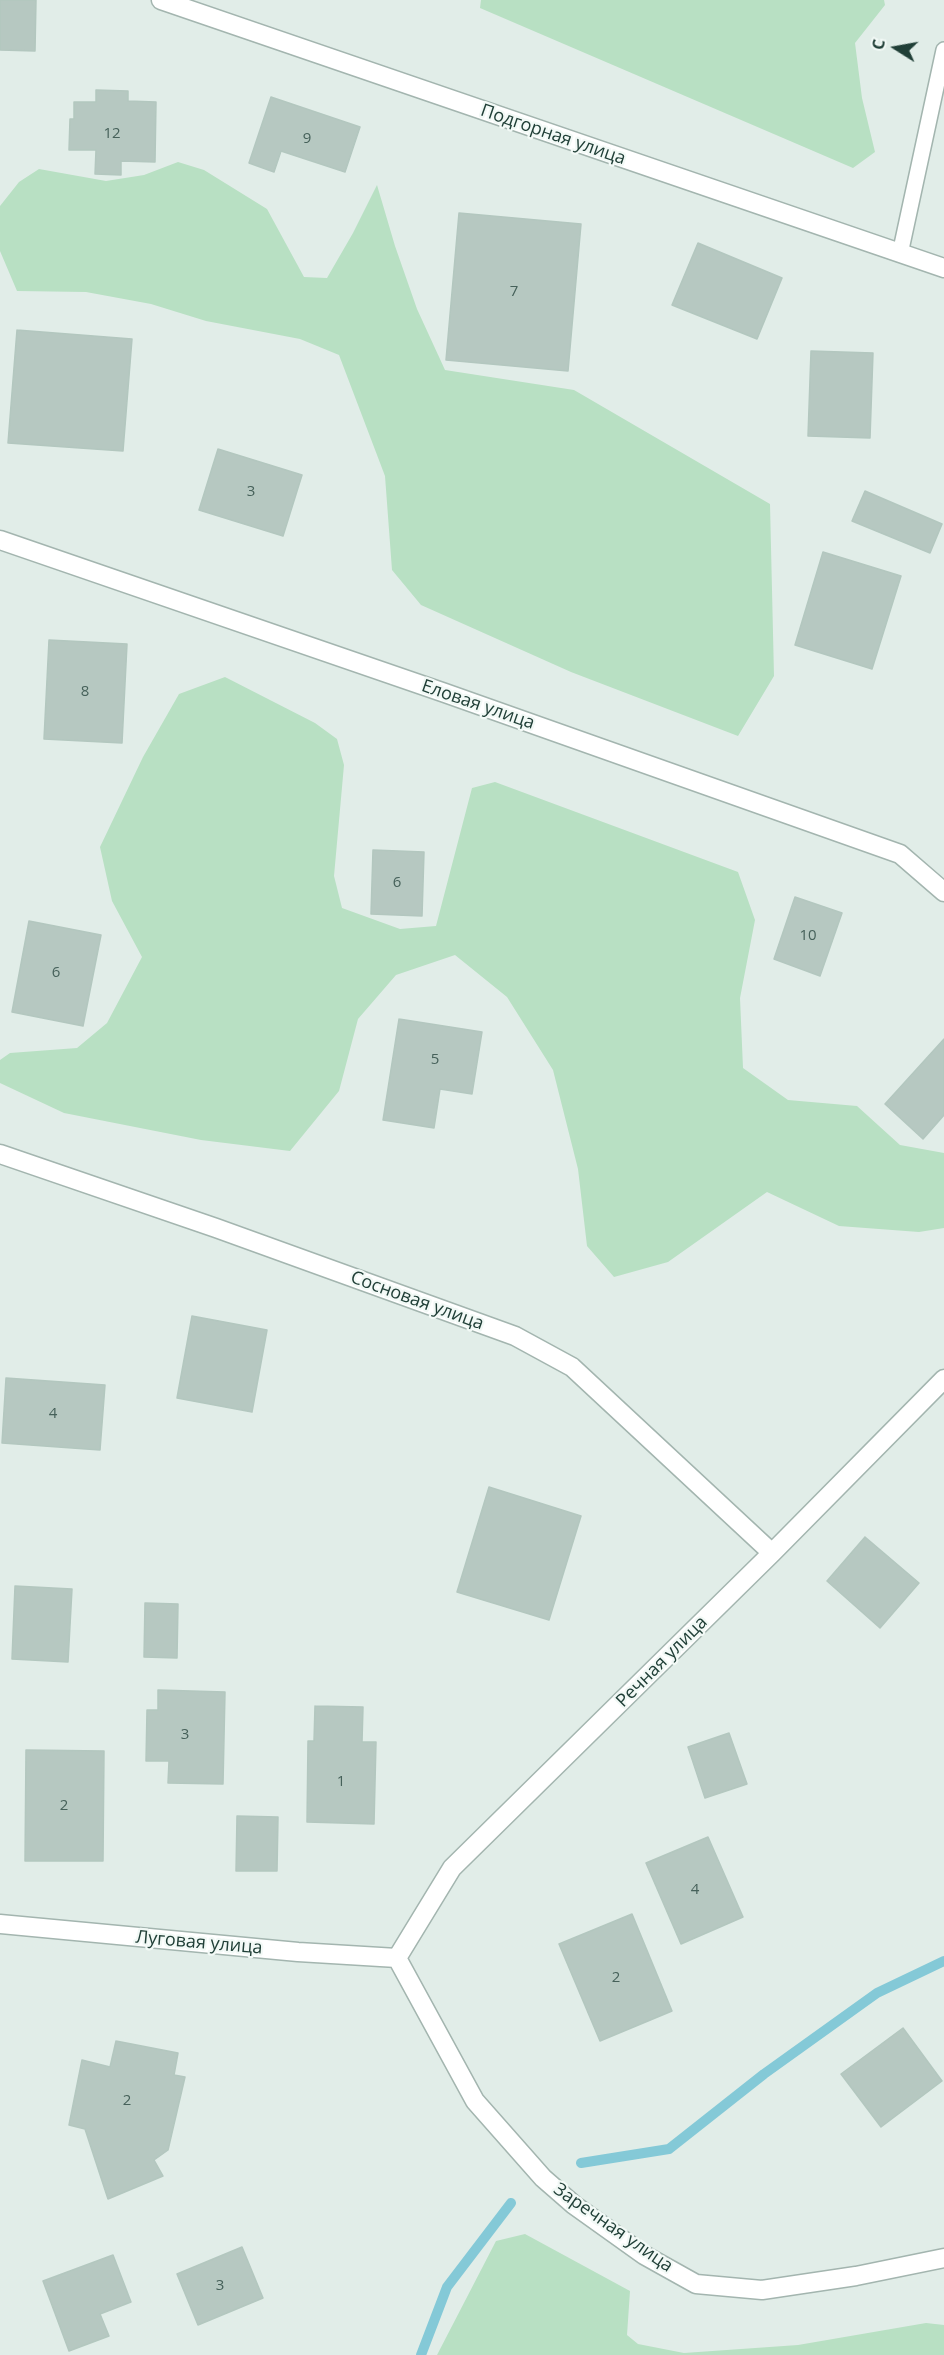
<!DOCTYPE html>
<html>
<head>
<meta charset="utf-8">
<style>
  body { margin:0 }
  #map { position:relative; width:944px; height:2355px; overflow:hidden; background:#e1ede8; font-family:"Open Sans",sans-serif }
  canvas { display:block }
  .north { position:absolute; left:866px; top:18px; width:60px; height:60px; -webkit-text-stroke:4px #f2f9f6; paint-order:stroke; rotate:281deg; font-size:16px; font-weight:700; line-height:24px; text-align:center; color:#203f37 }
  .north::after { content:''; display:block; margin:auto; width:21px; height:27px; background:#203f37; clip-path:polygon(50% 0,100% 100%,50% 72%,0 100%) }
</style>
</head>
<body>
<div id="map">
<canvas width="944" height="2355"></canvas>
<div class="north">С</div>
</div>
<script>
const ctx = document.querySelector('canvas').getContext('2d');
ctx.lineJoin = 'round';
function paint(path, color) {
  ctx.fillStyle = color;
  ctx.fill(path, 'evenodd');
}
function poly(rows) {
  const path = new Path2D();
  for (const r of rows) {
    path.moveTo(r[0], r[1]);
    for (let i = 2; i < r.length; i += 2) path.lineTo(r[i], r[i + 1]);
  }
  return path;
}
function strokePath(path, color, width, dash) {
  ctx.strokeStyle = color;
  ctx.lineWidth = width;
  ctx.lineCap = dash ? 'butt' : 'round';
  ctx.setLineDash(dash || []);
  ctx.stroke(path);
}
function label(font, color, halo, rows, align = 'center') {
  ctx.font = font + ' "Open Sans",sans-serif';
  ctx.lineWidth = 4.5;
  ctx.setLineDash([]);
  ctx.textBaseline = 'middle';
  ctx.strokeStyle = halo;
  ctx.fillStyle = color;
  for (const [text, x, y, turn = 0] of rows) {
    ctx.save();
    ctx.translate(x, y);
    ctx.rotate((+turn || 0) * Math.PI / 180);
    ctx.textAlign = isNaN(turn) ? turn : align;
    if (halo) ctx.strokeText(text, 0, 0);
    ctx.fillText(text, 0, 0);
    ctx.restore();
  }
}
paint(poly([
  [481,0,884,0,885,5,855,43,862,98,875,152,853,168,480,8],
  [178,162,204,170,267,209,304,277,327,278,353,233,377,185,395,246,417,309,445,370,574,390,770,504,774,676,738,736,571,672,421,605,392,570,385,476,339,355,300,339,206,321,151,304,86,292,17,291,0,251,0,206,19,182,39,169,106,181,144,175],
  [225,677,315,723,337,739,344,765,334,876,342,908,400,929,436,926,472,788,495,782,738,872,755,920,740,998,743,1068,788,1100,857,1106,900,1145,944,1153,944,1228,919,1232,839,1226,767,1192,668,1262,614,1277,587,1246,578,1169,553,1070,507,997,455,955,396,975,358,1019,339,1091,290,1151,201,1140,64,1113,0,1083,0,1060,10,1053,77,1048,107,1023,142,957,112,901,100,847,143,757,179,694],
  [525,2234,630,2291,627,2335,638,2344,684,2353,798,2345,926,2323,944,2325,944,2355,437,2355,496,2241]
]), '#b8e0c3');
strokePath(poly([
  [581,2163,669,2149,764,2074,877,1993,944,1961],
  [421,2355,447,2287,511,2203]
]), '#84c9d7', 10);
const building = poly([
  [0,0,36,0,35,51,0,50,0,0],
  [96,90,128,91,128,101,156,102,155,162,121,161,121,175,95,174,96,150,69,150,70,119,74,119,74,102,96,102,96,90],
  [271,97,360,127,345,172,281,151,274,172,249,163,271,97],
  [459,213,581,224,568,371,446,360,459,213],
  [698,243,782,278,757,339,672,305,698,243],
  [17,330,132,339,123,451,8,443,17,330],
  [811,351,873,353,870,438,808,436,811,351],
  [218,449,302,475,283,536,199,510,218,449],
  [865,491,942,524,930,553,852,521,865,491],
  [823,552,901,576,872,669,795,645,823,552],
  [49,640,127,644,122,743,44,739,49,640],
  [373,850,424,852,422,916,371,914,373,850],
  [795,897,842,913,820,976,774,959,795,897],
  [29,921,101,935,83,1026,12,1012,29,921],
  [399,1019,482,1032,472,1094,440,1089,434,1128,383,1120,399,1019],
  [944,1039,944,1115,923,1139,885,1104,944,1039],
  [192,1316,267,1330,252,1412,177,1398,192,1316],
  [6,1378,105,1385,100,1450,2,1443,6,1378],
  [489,1487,581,1516,549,1620,457,1592,489,1487],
  [865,1537,919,1583,880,1628,827,1581,865,1537],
  [15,1586,72,1589,68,1662,12,1659,15,1586],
  [145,1603,178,1604,177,1658,144,1657,145,1603],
  [158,1690,225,1692,223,1784,168,1783,169,1761,146,1761,147,1710,158,1710,158,1690],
  [315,1706,363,1707,362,1742,376,1742,374,1824,307,1822,308,1741,314,1741,315,1706],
  [729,1733,747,1784,705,1798,688,1747,729,1733],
  [26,1750,104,1751,103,1861,25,1861,26,1750],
  [237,1816,278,1817,277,1871,236,1871,237,1816],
  [708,1837,743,1917,681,1944,646,1863,708,1837],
  [632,1914,672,2011,600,2041,559,1944,632,1914],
  [903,2028,942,2081,881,2127,841,2074,903,2028],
  [116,2041,178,2053,174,2075,185,2077,168,2150,154,2160,163,2176,108,2199,85,2129,69,2125,82,2060,110,2067,116,2041],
  [242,2247,263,2298,198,2325,177,2274,242,2247],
  [113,2255,131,2302,100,2314,109,2336,69,2351,43,2281,113,2255]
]);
paint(building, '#b6c8c1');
strokePath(building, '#b3c7bf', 1.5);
const lane = poly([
  [900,254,944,50]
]);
const street = poly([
  [161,0,944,268],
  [0,540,445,693,900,854,944,892],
  [0,1154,216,1228,515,1336,572,1367,772,1553],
  [0,1924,298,1952,397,1958],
  [397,1958,452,1868,772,1553,944,1379],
  [397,1958,475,2101,543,2178,574,2205,644,2255,696,2284,762,2290,856,2276,944,2258]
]);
strokePath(lane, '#a3b5af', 18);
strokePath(street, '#a3b5af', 21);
strokePath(lane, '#fff', 15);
strokePath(street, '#fff', 18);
label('15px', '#46615a', null, [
  ["12",112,134],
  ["9",307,139],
  ["7",514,292],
  ["3",251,492],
  ["8",85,692],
  ["6",397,883],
  ["10",808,936],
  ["6",56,973],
  ["5",435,1060],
  ["4",53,1414],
  ["3",185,1735],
  ["1",341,1782],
  ["2",64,1806],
  ["4",695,1890],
  ["2",616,1978],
  ["2",127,2101],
  ["3",220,2286]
]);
label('18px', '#203f37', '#f2f9f6', [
  ["Подгорная улица",553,135,19],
  ["Еловая улица",478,705,19],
  ["Сосновая улица",417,1301,20],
  ["Речная улица",662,1662,-45],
  ["Луговая улица",199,1943,5],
  ["Заречная улица",613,2228,35]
]);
</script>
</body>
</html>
